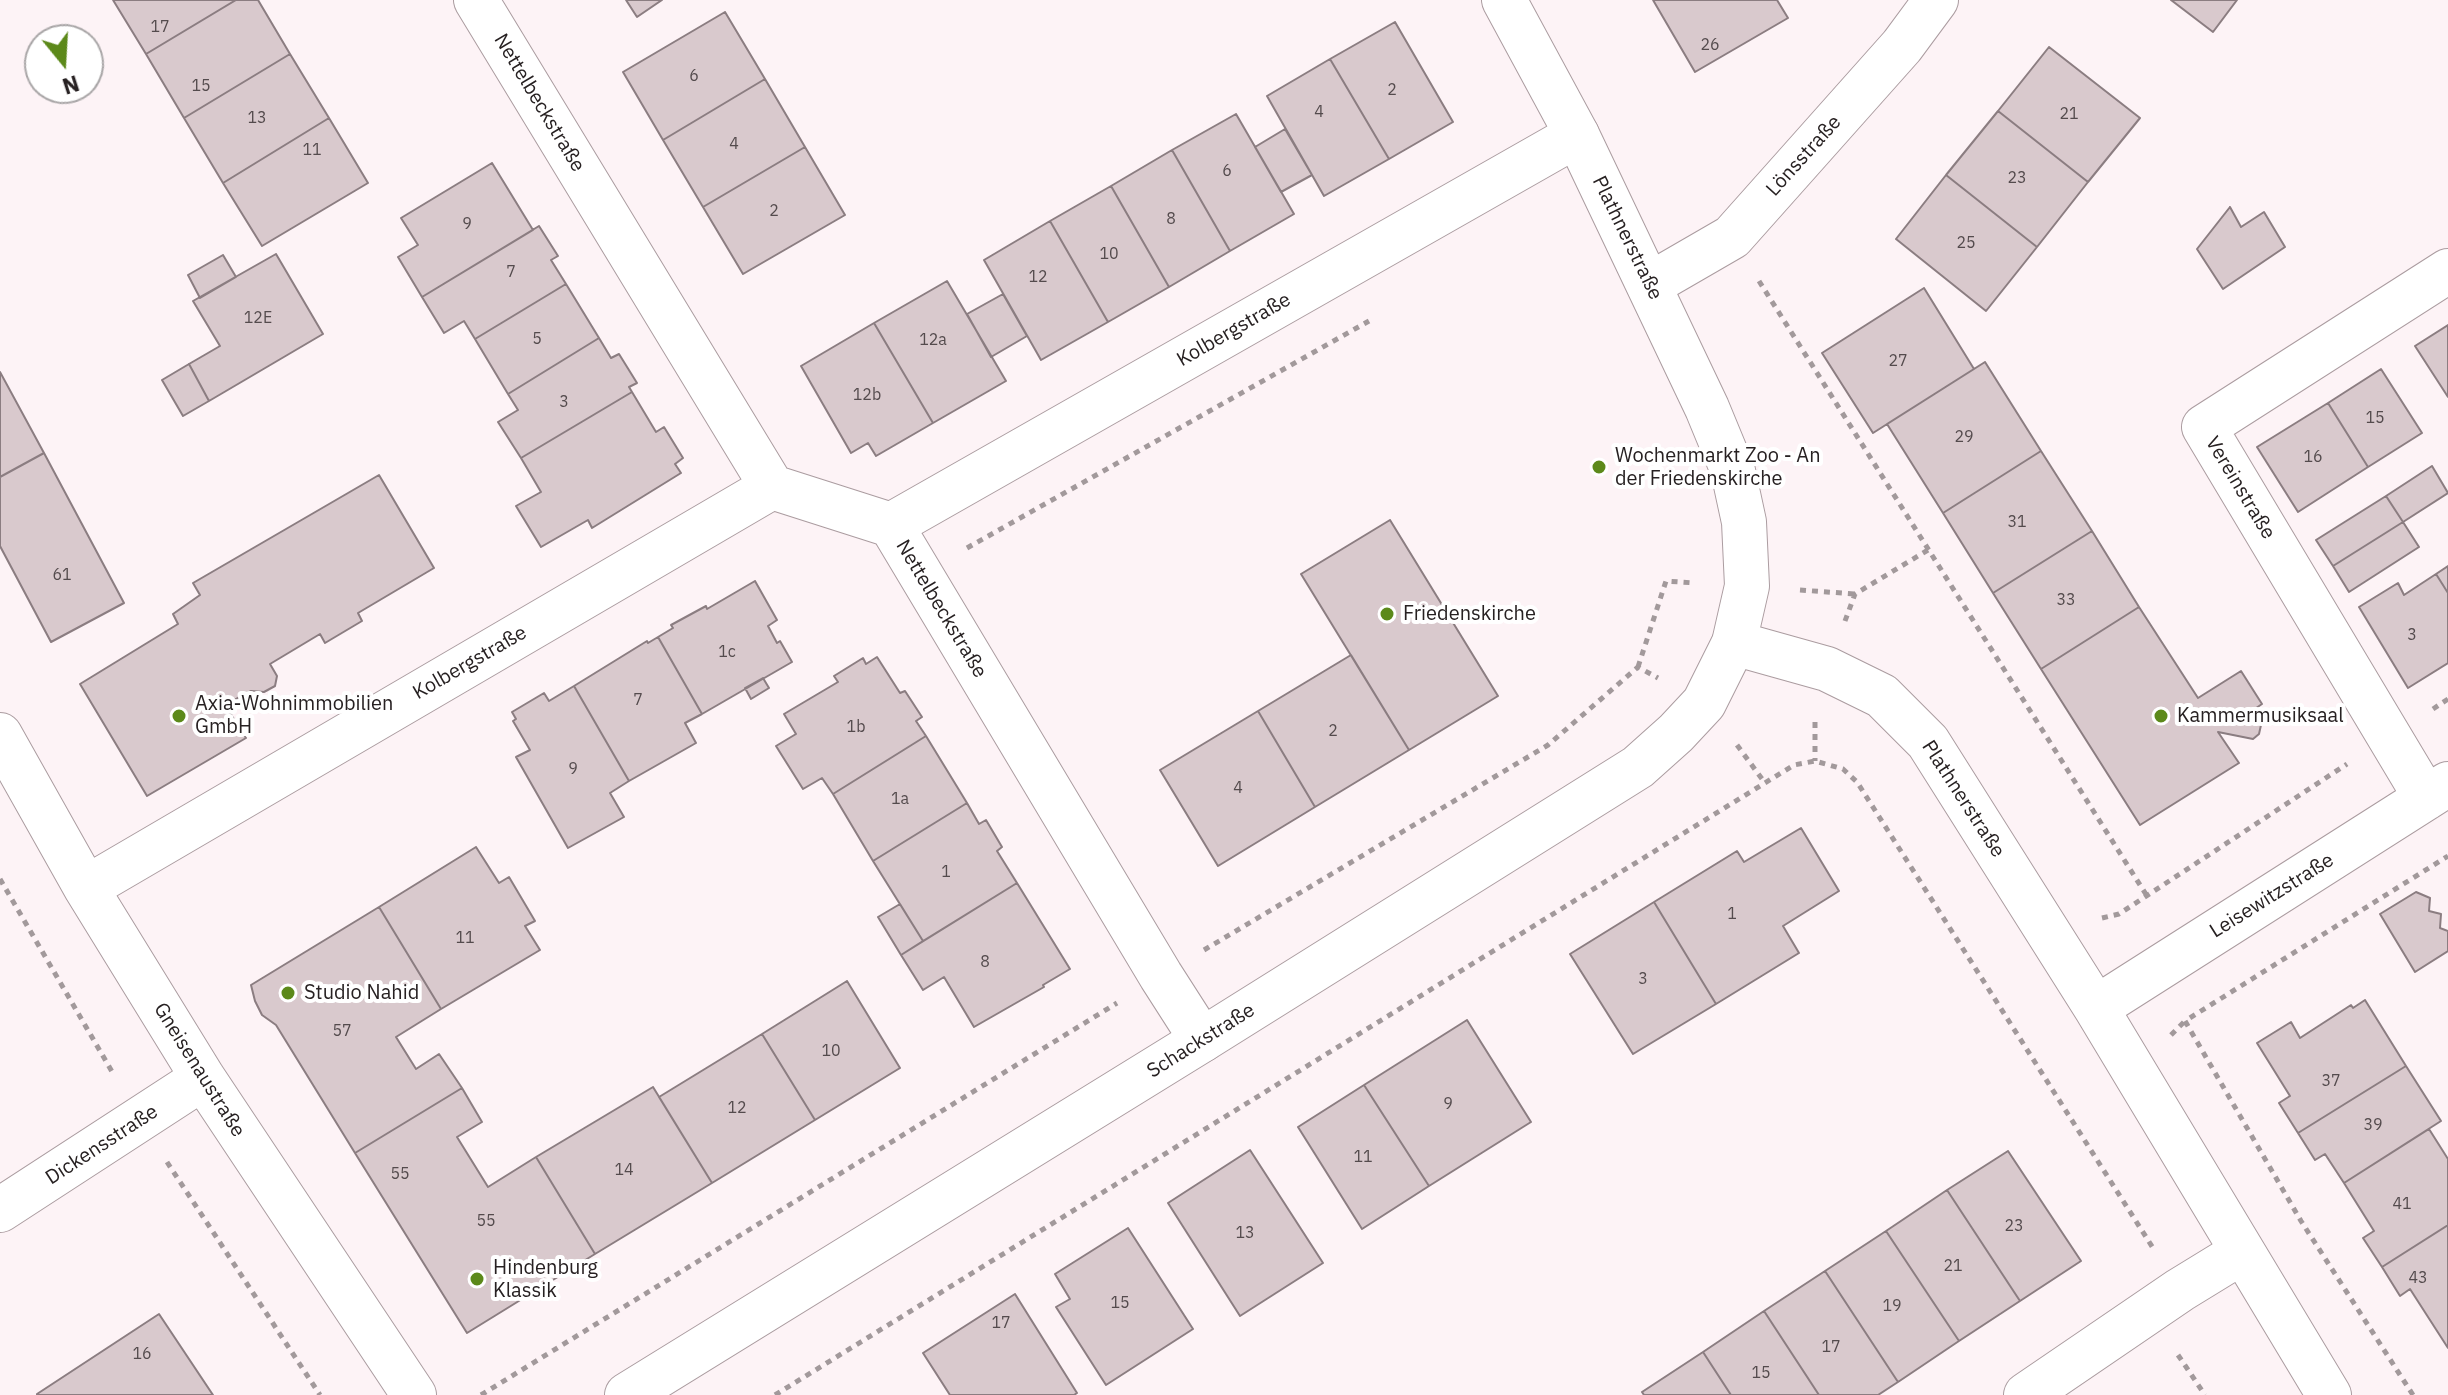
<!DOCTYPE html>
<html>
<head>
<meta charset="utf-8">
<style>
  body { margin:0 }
  #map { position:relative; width:2448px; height:1395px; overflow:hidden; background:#fdf3f6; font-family:"IBM Plex Sans",sans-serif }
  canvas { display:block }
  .north { position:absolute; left:24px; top:24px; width:80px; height:80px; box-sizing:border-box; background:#fff; border:2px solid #a9a6a7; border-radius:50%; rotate:162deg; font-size:22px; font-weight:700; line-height:32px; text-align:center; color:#272122 }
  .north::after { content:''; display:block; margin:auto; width:28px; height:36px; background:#5c891a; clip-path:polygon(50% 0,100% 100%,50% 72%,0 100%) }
</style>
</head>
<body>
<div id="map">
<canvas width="2448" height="1395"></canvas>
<div class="north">N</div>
</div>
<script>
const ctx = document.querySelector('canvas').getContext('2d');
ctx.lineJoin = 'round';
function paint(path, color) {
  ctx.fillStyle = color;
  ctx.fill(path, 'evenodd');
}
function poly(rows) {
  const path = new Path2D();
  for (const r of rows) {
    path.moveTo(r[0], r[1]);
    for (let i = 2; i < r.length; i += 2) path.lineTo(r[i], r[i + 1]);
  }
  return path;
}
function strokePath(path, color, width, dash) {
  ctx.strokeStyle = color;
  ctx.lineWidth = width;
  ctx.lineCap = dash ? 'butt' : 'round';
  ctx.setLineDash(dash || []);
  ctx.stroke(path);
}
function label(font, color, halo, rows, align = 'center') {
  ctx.font = font + ' "IBM Plex Sans",sans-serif';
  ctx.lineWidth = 8;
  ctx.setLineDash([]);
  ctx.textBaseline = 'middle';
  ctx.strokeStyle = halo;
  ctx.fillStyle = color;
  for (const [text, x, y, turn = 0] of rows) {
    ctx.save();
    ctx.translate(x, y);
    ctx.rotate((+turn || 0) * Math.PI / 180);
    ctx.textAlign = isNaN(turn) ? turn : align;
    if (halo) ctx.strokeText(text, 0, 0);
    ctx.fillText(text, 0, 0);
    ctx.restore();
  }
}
const building = poly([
  [113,0,236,0,146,54,113,0],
  [236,0,258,0,290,54,184,118,146,54,236,0],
  [626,0,662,0,637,17,626,0],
  [1653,0,1777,0,1788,18,1695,72,1653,0],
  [2171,0,2237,0,2213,32,2171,0],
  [725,12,765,79,663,140,623,72,725,12],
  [1395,22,1453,122,1389,159,1330,59,1395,22],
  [2049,47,2140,118,2088,182,1998,111,2049,47],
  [290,54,329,118,223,183,184,118,290,54],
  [1330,59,1389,159,1324,196,1267,96,1330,59],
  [765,79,805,147,703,207,663,140,765,79],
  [1998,111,2088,182,2037,247,1946,175,1998,111],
  [1236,114,1294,214,1230,251,1172,150,1236,114],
  [329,118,368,183,262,246,223,183,329,118],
  [1285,129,1312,175,1281,192,1255,147,1285,129],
  [805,147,845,215,743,274,703,207,805,147],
  [1172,150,1230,251,1169,287,1111,186,1172,150],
  [492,163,533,230,422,297,398,257,418,245,401,218,492,163],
  [1946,175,2037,247,1986,311,1896,239,1946,175],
  [1111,186,1169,287,1108,322,1050,221,1111,186],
  [2230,207,2241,227,2264,212,2285,247,2223,289,2197,249,2230,207],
  [1050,221,1108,322,1041,360,984,260,1050,221],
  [539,226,558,256,551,260,566,284,475,339,464,321,444,333,422,297,539,226],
  [276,254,323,334,209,401,189,364,220,346,193,301,276,254],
  [223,255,236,277,200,298,188,275,223,255],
  [947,281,1006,381,933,423,874,323,947,281],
  [566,284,599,338,508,394,475,339,566,284],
  [1924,288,1974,369,1873,433,1822,353,1924,288],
  [1003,294,1027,336,991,357,967,314,1003,294],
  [874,323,933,423,876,456,868,443,851,453,801,366,874,323],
  [2448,325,2448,397,2415,346,2448,325],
  [599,338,611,358,619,354,637,383,629,387,632,392,521,458,498,422,518,410,508,394,599,338],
  [1985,362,2041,451,1943,513,1887,424,1985,362],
  [189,364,209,401,183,416,162,380,189,364],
  [2381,369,2422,433,2368,467,2328,403,2381,369],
  [0,372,44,453,0,477,0,372],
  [632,392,656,432,664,427,683,458,675,464,681,473,592,528,588,520,541,547,516,506,541,492,521,458,632,392],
  [2328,403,2368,467,2298,512,2257,447,2328,403],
  [2041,451,2092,531,1993,593,1943,513,2041,451],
  [44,453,124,603,51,642,0,546,0,477,44,453],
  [2432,466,2448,493,2403,522,2386,496,2432,466],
  [379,475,434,568,358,613,362,621,325,643,320,634,270,664,277,676,275,686,264,692,251,691,225,705,246,738,147,796,80,684,178,624,173,614,200,595,193,583,379,475],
  [2386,496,2403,522,2333,566,2316,540,2386,496],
  [1390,520,1498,696,1409,750,1301,574,1390,520],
  [2403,522,2419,547,2349,592,2333,566,2403,522],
  [2092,531,2139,607,2041,669,1993,593,2092,531],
  [2448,566,2448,593,2436,574,2448,566],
  [2436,574,2448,593,2448,663,2408,688,2359,607,2398,583,2404,595,2436,574],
  [755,581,777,620,768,626,777,643,780,641,792,662,702,714,658,637,673,628,671,625,706,606,707,609,755,581],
  [2139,607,2198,698,2241,671,2262,704,2246,715,2258,718,2261,725,2259,734,2253,739,2218,732,2239,763,2140,825,2041,669,2139,607],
  [658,637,702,714,685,723,696,743,629,781,574,686,647,641,648,643,658,637],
  [1351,655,1409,750,1315,807,1258,711,1351,655],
  [877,657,900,693,905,691,922,717,916,721,926,736,833,794,822,778,803,789,776,746,796,734,784,714,838,682,834,676,863,658,866,664,877,657],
  [763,678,769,688,751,699,745,688,763,678],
  [574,686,629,781,610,793,624,817,568,848,516,757,530,750,513,721,516,719,512,712,544,693,549,701,574,686],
  [1258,711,1315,807,1218,866,1160,770,1258,711],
  [926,736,967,803,873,861,833,794,926,736],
  [967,803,979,824,986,820,1002,847,997,851,1017,883,923,941,873,861,967,803],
  [1801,828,1839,891,1783,926,1799,953,1716,1004,1654,902,1737,851,1744,862,1801,828],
  [476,847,499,883,509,877,535,921,525,926,540,950,441,1009,379,907,476,847],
  [1017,883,1070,969,1043,985,1044,987,974,1027,944,977,923,990,901,955,1017,883],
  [2416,892,2430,898,2429,911,2441,914,2440,928,2448,931,2448,951,2415,972,2380,914,2416,892],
  [1654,902,1716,1004,1633,1054,1570,954,1654,902],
  [900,904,923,941,901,955,878,917,900,904],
  [379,907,441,1009,396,1037,416,1069,439,1054,462,1088,355,1153,276,1025,262,1015,255,1001,251,985,379,907],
  [847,981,900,1068,815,1120,762,1034,847,981],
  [2365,1000,2406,1066,2298,1133,2279,1103,2290,1096,2257,1043,2291,1022,2300,1038,2351,1005,2353,1008,2365,1000],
  [1467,1020,1531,1122,1429,1186,1364,1085,1467,1020],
  [762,1034,815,1120,712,1183,659,1097,762,1034],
  [2406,1066,2441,1121,2344,1183,2325,1154,2315,1160,2298,1133,2406,1066],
  [1364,1085,1429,1186,1362,1229,1298,1127,1364,1085],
  [653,1087,712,1183,595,1254,536,1157,653,1087],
  [462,1088,482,1122,457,1137,488,1187,536,1157,595,1254,467,1333,355,1153,462,1088],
  [2429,1129,2448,1159,2448,1225,2382,1267,2363,1238,2374,1231,2344,1183,2429,1129],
  [1250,1150,1323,1263,1240,1316,1168,1203,1250,1150],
  [2008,1151,2081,1261,2020,1301,1947,1190,2008,1151],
  [1947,1190,2020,1301,1959,1341,1886,1231,1947,1190],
  [2448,1225,2448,1348,2410,1289,2400,1296,2382,1267,2448,1225],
  [1128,1228,1193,1329,1106,1385,1056,1307,1070,1299,1055,1274,1128,1228],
  [1886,1231,1959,1341,1898,1382,1825,1271,1886,1231],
  [1825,1271,1898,1382,1878,1395,1819,1395,1764,1311,1825,1271],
  [1015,1294,1077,1393,1074,1395,950,1395,923,1353,1015,1294],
  [1764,1311,1819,1395,1731,1395,1703,1352,1764,1311],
  [159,1314,213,1395,37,1395,37,1394,159,1314],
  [1703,1352,1731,1395,1644,1395,1642,1392,1703,1352]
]);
paint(building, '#d9c9cd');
strokePath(building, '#8b7d81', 2);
const street = poly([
  [476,0,772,487,891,525,1161,976,1202,1040],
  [1649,285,1732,237,1902,46,1936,0],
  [891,525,1577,135],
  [1734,643,1827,669,1882,696,1928,742,2096,1008,2329,1395],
  [0,735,86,888,203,1078,414,1395],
  [2426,798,2204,427,2448,271],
  [86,888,772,487],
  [2096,1008,2448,784],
  [0,1210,203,1078],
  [2026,1395,2180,1290,2242,1252]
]);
const secondary = poly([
  [627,1395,1202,1040,1638,767,1676,733,1704,703,1734,643,1747,586,1744,522,1733,471,1707,408,1577,135,1504,0]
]);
strokePath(street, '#ab9ca0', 46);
strokePath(secondary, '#ab9ca0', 46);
strokePath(poly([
  [1759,281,2147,896],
  [967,548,1369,321],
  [1800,590,1855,594],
  [1845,621,1855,594,1928,550],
  [1638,667,1666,581,1695,583],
  [2433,709,2448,699],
  [1815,722,1815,761],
  [1737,745,1765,783],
  [0,879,114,1075],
  [2102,918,2119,914,2347,764],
  [1204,950,1548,745,1638,667,1658,678],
  [2171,1035,2185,1021,2184,1019],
  [167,1162,320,1395],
  [2178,1355,2205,1395],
  [481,1395,1117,1003],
  [775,1395,1794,765,1815,761,1843,769,1857,782,2153,1248],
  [2413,1395,2301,1221,2185,1021,2448,856]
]), '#a2999b', 5, [6, 6]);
strokePath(street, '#fff', 44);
strokePath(secondary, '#fff', 44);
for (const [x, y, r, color] of [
  [1599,467,8,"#5c891a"],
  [1387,614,8,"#5c891a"],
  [179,716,8,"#5c891a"],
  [2161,716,8,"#5c891a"],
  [288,993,8,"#5c891a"],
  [477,1279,8,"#5c891a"]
]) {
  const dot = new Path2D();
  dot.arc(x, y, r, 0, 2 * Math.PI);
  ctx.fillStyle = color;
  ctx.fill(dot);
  strokePath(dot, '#fff', 3);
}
label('16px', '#544b4d', null, [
  ["17",160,27],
  ["26",1710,45],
  ["6",694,76],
  ["15",201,86],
  ["2",1392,90],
  ["4",1319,112],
  ["21",2069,114],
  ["13",257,118],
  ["4",734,144],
  ["11",312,150],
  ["6",1227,171],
  ["23",2017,178],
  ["2",774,211],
  ["8",1171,219],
  ["9",467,224],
  ["25",1966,243],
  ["10",1109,254],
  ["7",511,272],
  ["12",1038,277],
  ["12E",258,318],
  ["5",537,339],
  ["12a",933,340],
  ["27",1898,361],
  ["12b",867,395],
  ["3",564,402],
  ["15",2375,418],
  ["29",1964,437],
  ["16",2313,457],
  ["31",2017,522],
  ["61",62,575],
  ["33",2066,600],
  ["3",2412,635],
  ["1c",727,652],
  ["7",638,700],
  ["1b",856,727],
  ["2",1333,731],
  ["9",573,769],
  ["4",1238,788],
  ["1a",900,799],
  ["1",946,872],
  ["1",1732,914],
  ["11",465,938],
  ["8",985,962],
  ["3",1643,979],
  ["57",342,1031],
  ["10",831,1051],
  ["37",2331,1081],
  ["9",1448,1104],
  ["12",737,1108],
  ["39",2373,1125],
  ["11",1363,1157],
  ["14",624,1170],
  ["55",400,1174],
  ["41",2402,1204],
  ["55",486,1221],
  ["23",2014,1226],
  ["13",1245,1233],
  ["21",1953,1266],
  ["43",2418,1278],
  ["15",1120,1303],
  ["19",1892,1306],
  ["17",1001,1323],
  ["17",1831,1347],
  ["16",142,1354],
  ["15",1761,1373]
]);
label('20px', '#272122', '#fff', [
  ["Nettelbeckstraße",539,103,59],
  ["Lönsstraße",1804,156,-48],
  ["Plathnerstraße",1627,238,64],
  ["Kolbergstraße",1234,330,-30],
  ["Vereinstraße",2240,488,59],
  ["Nettelbeckstraße",941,609,59],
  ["Kolbergstraße",470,663,-30],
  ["Plathnerstraße",1963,799,57],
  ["Leisewitzstraße",2272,896,-32],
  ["Schackstraße",1201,1041,-32],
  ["Gneisenaustraße",199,1070,58],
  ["Dickensstraße",102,1145,-33]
]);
label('20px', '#272122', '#fff', [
  ["Wochenmarkt Zoo - An",1615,456],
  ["der Friedenskirche",1615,479],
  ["Friedenskirche",1403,614],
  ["Axia-Wohnimmobilien",195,704],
  ["GmbH",195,727],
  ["Kammermusiksaal",2177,716],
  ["Studio Nahid",304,993],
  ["Hindenburg",493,1268],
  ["Klassik",493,1291]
], 'left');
</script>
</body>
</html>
